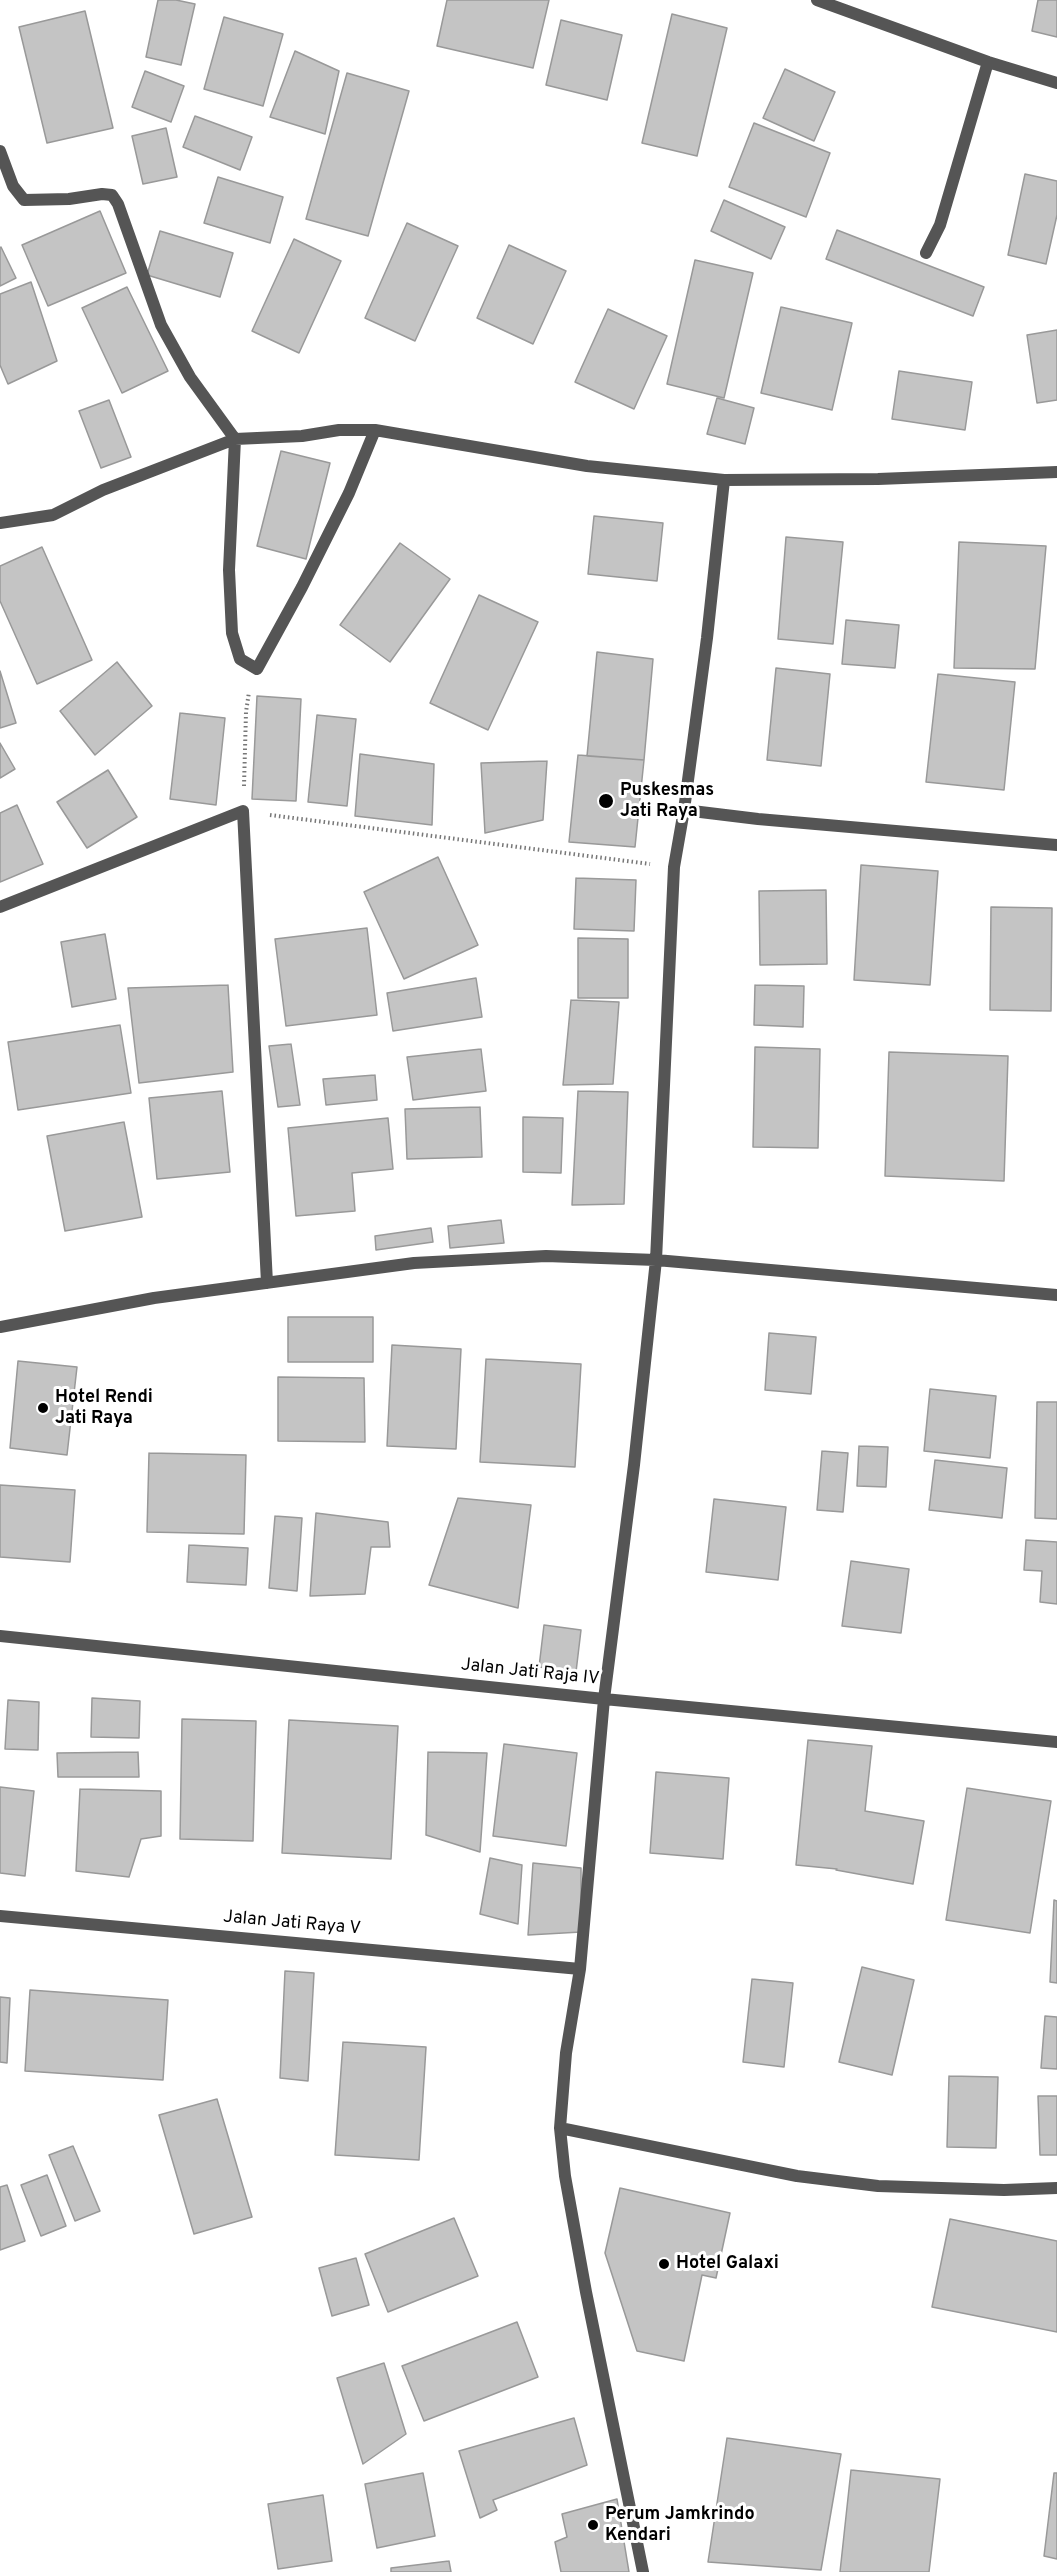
<!DOCTYPE html>
<html>
<head>
<meta charset="utf-8">
<style>
  body { margin:0 }
  canvas { display:block; background:#fff }
</style>
</head>
<body>
<canvas width="1057" height="2572"></canvas>
<script>
const ctx = document.querySelector('canvas').getContext('2d');
ctx.lineJoin = 'round';
function paint(path, color) {
  ctx.fillStyle = color;
  ctx.fill(path, 'evenodd');
}
function poly(rows) {
  const path = new Path2D();
  for (const r of rows) {
    path.moveTo(r[0], r[1]);
    for (let i = 2; i < r.length; i += 2) path.lineTo(r[i], r[i + 1]);
  }
  return path;
}
function strokePath(path, color, width, dash) {
  ctx.strokeStyle = color;
  ctx.lineWidth = width;
  ctx.lineCap = dash ? 'butt' : 'round';
  ctx.setLineDash(dash || []);
  ctx.stroke(path);
}
function label(font, color, halo, rows, align = 'center') {
  ctx.font = font + ' Overpass,sans-serif';
  ctx.lineWidth = 6;
  ctx.setLineDash([]);
  ctx.textBaseline = 'middle';
  ctx.strokeStyle = halo;
  ctx.fillStyle = color;
  for (const [text, x, y, turn = 0] of rows) {
    ctx.save();
    ctx.translate(x, y);
    ctx.rotate((+turn || 0) * Math.PI / 180);
    ctx.textAlign = isNaN(turn) ? turn : align;
    if (halo) ctx.strokeText(text, 0, 0);
    ctx.fillText(text, 0, 0);
    ctx.restore();
  }
}
const building = poly([
  [158,0,176,0,195,4,181,65,146,57,158,0],
  [447,0,549,0,533,68,437,46,447,0],
  [1038,0,1057,0,1057,37,1032,31,1038,0],
  [85,11,113,128,47,143,19,27,85,11],
  [672,14,727,28,697,156,642,143,672,14],
  [224,17,283,34,263,106,204,89,224,17],
  [561,20,622,35,607,100,546,85,561,20],
  [295,51,339,71,325,134,270,117,295,51],
  [785,69,835,92,814,141,763,118,785,69],
  [145,71,184,86,171,122,132,107,145,71],
  [347,73,409,91,368,236,306,219,347,73],
  [195,116,252,137,240,170,183,147,195,116],
  [754,123,830,153,806,217,729,187,754,123],
  [166,128,177,177,143,184,132,136,166,128],
  [1025,174,1057,181,1057,215,1046,264,1008,255,1025,174],
  [218,177,283,197,270,243,204,223,218,177],
  [724,200,785,227,771,259,711,231,724,200],
  [100,211,126,273,48,306,22,245,100,211],
  [407,223,458,246,415,341,365,318,407,223],
  [837,230,984,287,973,316,826,259,837,230],
  [160,231,233,253,220,297,147,275,160,231],
  [294,239,341,261,299,353,252,331,294,239],
  [509,245,566,271,533,344,477,318,509,245],
  [1,247,16,278,0,286,0,248,1,247],
  [695,260,753,273,724,398,667,384,695,260],
  [31,282,57,361,8,384,0,365,0,294,31,282],
  [127,287,168,371,122,393,82,308,127,287],
  [781,307,852,323,832,410,761,393,781,307],
  [608,309,667,336,634,409,575,382,608,309],
  [1057,330,1057,400,1037,403,1027,335,1057,330],
  [899,371,972,382,965,430,892,419,899,371],
  [717,398,754,408,745,444,707,434,717,398],
  [109,400,131,457,101,468,79,411,109,400],
  [281,451,330,463,306,559,257,546,281,451],
  [594,516,663,523,657,581,588,574,594,516],
  [786,537,843,542,833,644,778,639,786,537],
  [959,542,1046,546,1035,669,954,668,959,542],
  [400,543,450,579,390,662,340,625,400,543],
  [42,547,92,660,37,684,0,601,0,566,42,547],
  [479,595,538,622,488,730,430,703,479,595],
  [846,620,899,625,895,668,842,664,846,620],
  [597,652,653,659,644,760,587,756,597,652],
  [117,662,152,706,95,755,60,711,117,662],
  [776,668,830,674,821,766,767,760,776,668],
  [0,671,16,723,0,728,0,671],
  [938,674,1015,682,1004,790,926,782,938,674],
  [257,696,301,699,296,801,252,799,257,696],
  [180,713,225,718,216,805,170,799,180,713],
  [317,715,356,719,347,806,308,802,317,715],
  [0,743,15,769,0,778,0,743],
  [360,754,434,764,432,825,355,816,360,754],
  [578,755,644,760,635,847,569,842,578,755],
  [547,761,543,820,485,833,481,763,547,761],
  [108,770,137,817,87,848,57,802,108,770],
  [17,805,43,864,0,882,0,813,17,805],
  [438,857,478,945,404,979,364,892,438,857],
  [861,865,938,871,930,985,854,980,861,865],
  [576,878,636,880,634,931,574,929,576,878],
  [826,890,827,964,760,965,759,891,826,890],
  [991,907,1052,908,1051,1011,990,1010,991,907],
  [367,928,377,1015,286,1026,275,939,367,928],
  [105,934,116,999,72,1007,61,942,105,934],
  [578,938,628,939,628,998,578,998,578,938],
  [476,978,482,1017,393,1031,387,993,476,978],
  [228,985,233,1072,139,1083,128,988,228,985],
  [755,985,804,986,803,1027,754,1025,755,985],
  [571,1000,619,1002,613,1084,563,1085,571,1000],
  [120,1025,131,1093,18,1110,8,1042,120,1025],
  [291,1044,300,1105,278,1107,269,1046,291,1044],
  [755,1047,820,1049,818,1148,753,1147,755,1047],
  [481,1049,486,1091,413,1100,407,1057,481,1049],
  [889,1052,1008,1056,1004,1181,885,1176,889,1052],
  [375,1075,377,1100,326,1105,323,1079,375,1075],
  [222,1091,230,1172,157,1179,149,1098,222,1091],
  [578,1091,628,1092,624,1204,572,1205,578,1091],
  [480,1107,482,1157,407,1159,405,1109,480,1107],
  [523,1117,563,1118,561,1173,523,1172,523,1117],
  [388,1118,393,1169,352,1173,355,1211,296,1216,288,1128,388,1118],
  [124,1122,142,1217,65,1231,47,1136,124,1122],
  [501,1220,504,1243,450,1248,448,1226,501,1220],
  [431,1228,433,1242,376,1250,375,1236,431,1228],
  [288,1317,373,1317,373,1362,288,1362,288,1317],
  [769,1333,816,1337,811,1394,765,1390,769,1333],
  [392,1345,461,1349,456,1449,387,1446,392,1345],
  [486,1359,581,1364,575,1467,480,1462,486,1359],
  [18,1361,77,1367,67,1455,10,1448,18,1361],
  [278,1377,364,1378,365,1442,278,1441,278,1377],
  [930,1389,996,1396,990,1458,924,1451,930,1389],
  [1037,1402,1057,1402,1057,1519,1035,1518,1037,1402],
  [859,1446,888,1447,886,1487,857,1486,859,1446],
  [822,1451,848,1453,843,1512,817,1510,822,1451],
  [149,1453,246,1455,244,1534,147,1532,149,1453],
  [935,1460,1007,1468,1002,1518,929,1510,935,1460],
  [0,1485,75,1490,70,1562,0,1557,0,1485],
  [458,1498,531,1505,518,1608,429,1585,458,1498],
  [714,1499,786,1507,778,1580,706,1572,714,1499],
  [316,1513,388,1522,390,1547,371,1547,365,1594,310,1596,316,1513],
  [275,1516,302,1518,297,1591,269,1588,275,1516],
  [1026,1540,1057,1542,1057,1604,1040,1602,1042,1571,1024,1570,1026,1540],
  [189,1545,248,1548,246,1585,187,1582,189,1545],
  [851,1561,909,1569,901,1633,842,1626,851,1561],
  [544,1625,581,1630,576,1672,539,1667,544,1625],
  [92,1698,140,1701,139,1738,91,1737,92,1698],
  [8,1700,39,1702,38,1750,5,1749,8,1700],
  [182,1719,256,1721,253,1841,180,1839,182,1719],
  [289,1720,398,1726,391,1859,282,1853,289,1720],
  [808,1740,872,1746,865,1811,924,1821,913,1884,836,1870,837,1869,796,1865,808,1740],
  [504,1744,577,1753,566,1846,493,1836,504,1744],
  [138,1752,139,1777,58,1777,57,1753,138,1752],
  [428,1752,487,1753,480,1852,426,1835,428,1752],
  [656,1772,729,1778,723,1859,650,1853,656,1772],
  [0,1787,34,1791,25,1876,0,1873,0,1787],
  [967,1788,1051,1801,1030,1933,946,1920,967,1788],
  [80,1789,161,1791,161,1836,141,1839,129,1877,76,1871,80,1789],
  [490,1858,522,1865,518,1924,480,1914,490,1858],
  [533,1863,581,1868,581,1932,528,1935,533,1863],
  [1054,1900,1057,1901,1057,1983,1050,1982,1054,1900],
  [862,1967,914,1980,892,2075,839,2062,862,1967],
  [285,1971,314,1973,308,2081,280,2078,285,1971],
  [752,1979,793,1983,784,2067,743,2062,752,1979],
  [30,1990,168,2000,163,2080,25,2071,30,1990],
  [0,1997,10,1998,7,2063,0,2062,0,1997],
  [1045,2016,1057,2017,1057,2069,1041,2068,1045,2016],
  [343,2042,426,2047,419,2160,335,2155,343,2042],
  [949,2076,998,2077,996,2148,947,2147,949,2076],
  [1038,2096,1057,2096,1057,2155,1040,2155,1038,2096],
  [217,2099,252,2217,194,2234,159,2115,217,2099],
  [73,2146,100,2211,75,2221,49,2155,73,2146],
  [47,2175,66,2226,41,2236,21,2185,47,2175],
  [7,2185,25,2241,0,2250,0,2187,7,2185],
  [620,2188,730,2213,716,2278,702,2275,684,2361,637,2351,605,2253,620,2188],
  [454,2218,478,2276,388,2312,365,2254,454,2218],
  [950,2219,1057,2241,1057,2332,932,2307,950,2219],
  [356,2258,369,2305,332,2316,319,2268,356,2258],
  [517,2322,538,2377,424,2421,402,2366,517,2322],
  [384,2363,406,2434,363,2464,337,2378,384,2363],
  [574,2418,587,2465,493,2500,497,2510,480,2518,459,2451,574,2418],
  [727,2438,841,2454,821,2570,708,2562,727,2438],
  [851,2470,940,2479,929,2572,840,2572,851,2470],
  [423,2473,435,2536,377,2548,365,2484,423,2473],
  [1054,2473,1057,2473,1057,2559,1044,2556,1054,2473],
  [323,2495,332,2561,278,2569,268,2504,323,2495],
  [617,2499,629,2572,561,2572,555,2542,567,2537,562,2514,617,2499],
  [449,2561,451,2572,391,2572,391,2568,449,2561]
]);
paint(building, '#c4c4c4');
strokePath(building, '#999', 1.5);
strokePath(poly([
  [244,786,246,712,249,692],
  [270,815,650,864]
]), '#777', 4, [1.5, 3]);
strokePath(poly([
  [817,0,988,62,1057,83],
  [0,151,13,186,24,200,69,199,102,194,112,195,118,204,161,325,190,377,235,439,229,570,232,633,240,659,257,669,302,587,349,493,375,430],
  [926,253,940,225,988,62],
  [0,523,53,515,103,490,235,439,302,436,339,430,375,430,587,466,724,480,878,479,1057,472],
  [684,810,758,819,1057,845],
  [0,907,243,811,267,1283],
  [0,1327,154,1298,414,1263,546,1256,656,1260,1057,1295],
  [0,1636,604,1699,1057,1742],
  [0,1916,580,1969],
  [560,2128,797,2176,878,2186,1004,2190,1057,2188],
  [643,2572,586,2292,565,2176,560,2128,566,2053,580,1969,604,1699,634,1465,656,1260,674,867,684,810,707,638,724,480]
]), '#555', 12);
for (const [x, y, r, color] of [
  [606,801,8,"#000"],
  [43,1408,6,"#000"],
  [664,2264,6,"#000"],
  [593,2525,6,"#000"]
]) {
  const dot = new Path2D();
  dot.arc(x, y, r, 0, 2 * Math.PI);
  ctx.fillStyle = color;
  ctx.fill(dot);
  strokePath(dot, '#fff', 2);
}
label('bold 18px', '#000', '#fff', [
  ["Puskesmas",620,791],
  ["Jati Raya",620,812],
  ["Hotel Rendi",55,1398],
  ["Jati Raya",55,1419],
  ["Hotel Galaxi",676,2264],
  ["Perum Jamkrindo",605,2515],
  ["Kendari",605,2536]
], 'left');
label('18px', '#000', '#fff', [
  ["Jalan Jati Raja IV",530,1673,6],
  ["Jalan Jati Raya V",292,1924,5]
]);
</script>
</body>
</html>
